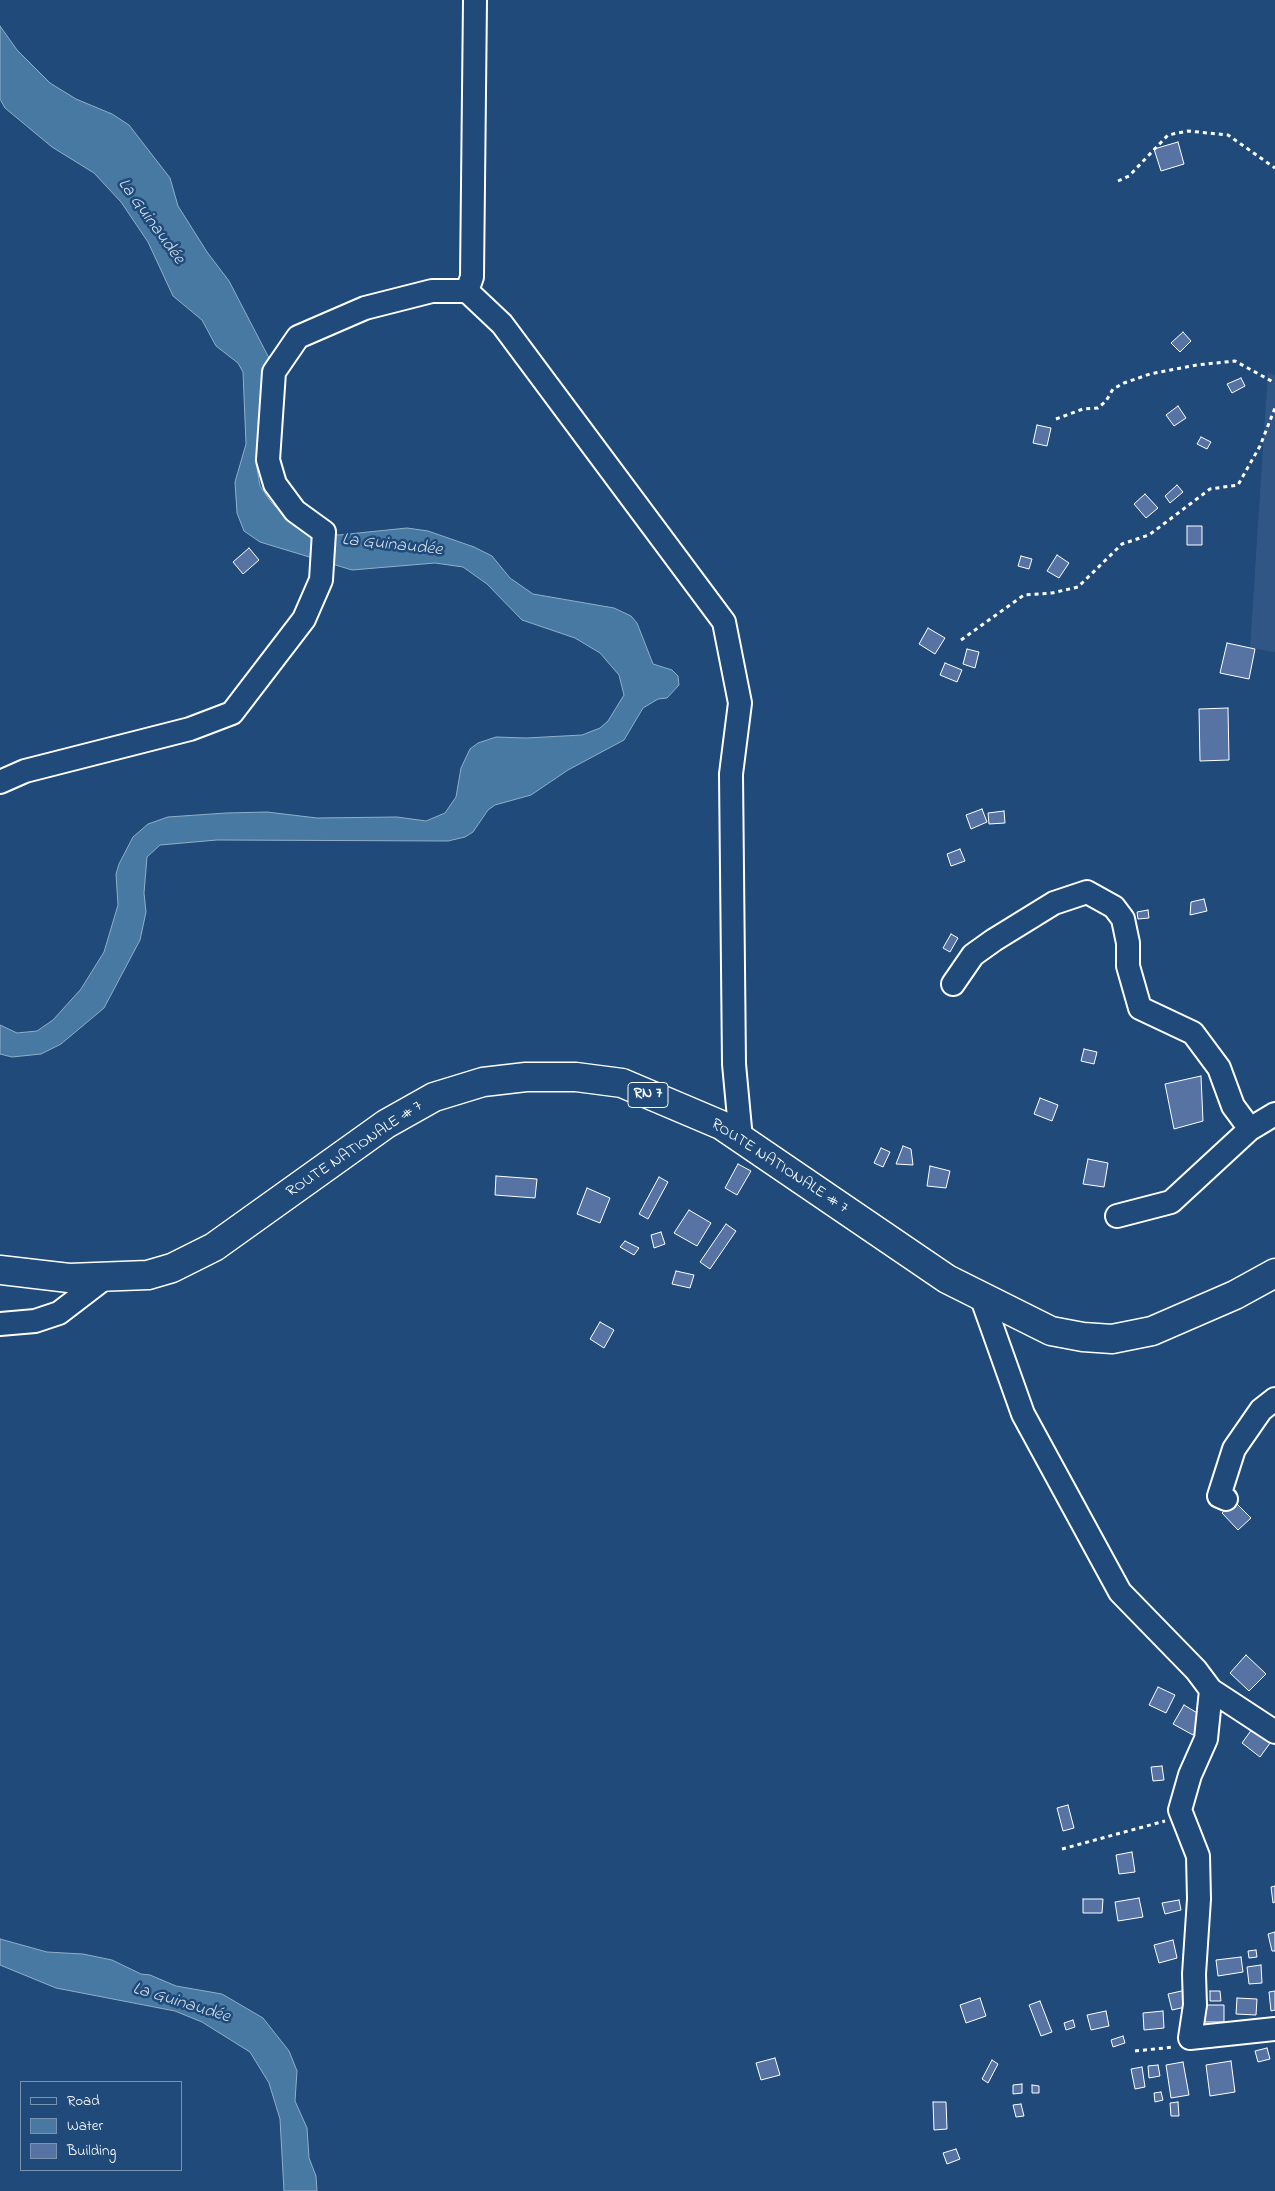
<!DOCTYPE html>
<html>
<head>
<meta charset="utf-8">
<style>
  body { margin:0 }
  #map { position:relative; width:1275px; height:2191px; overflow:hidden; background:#1f4a7a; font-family:"Indie Flower",sans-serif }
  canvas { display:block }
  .legend { position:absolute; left:20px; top:2081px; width:162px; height:90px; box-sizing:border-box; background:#1f4a7a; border:1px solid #7992af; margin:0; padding:6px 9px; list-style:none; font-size:15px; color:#fff }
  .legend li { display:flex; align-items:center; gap:10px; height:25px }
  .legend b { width:25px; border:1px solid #7992af }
</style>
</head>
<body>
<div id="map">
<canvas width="1275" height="2191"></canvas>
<ul class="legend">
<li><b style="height:6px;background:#1f4a7a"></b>Road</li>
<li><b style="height:14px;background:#4879a3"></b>Water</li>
<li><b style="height:14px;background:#5673a3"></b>Building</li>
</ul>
</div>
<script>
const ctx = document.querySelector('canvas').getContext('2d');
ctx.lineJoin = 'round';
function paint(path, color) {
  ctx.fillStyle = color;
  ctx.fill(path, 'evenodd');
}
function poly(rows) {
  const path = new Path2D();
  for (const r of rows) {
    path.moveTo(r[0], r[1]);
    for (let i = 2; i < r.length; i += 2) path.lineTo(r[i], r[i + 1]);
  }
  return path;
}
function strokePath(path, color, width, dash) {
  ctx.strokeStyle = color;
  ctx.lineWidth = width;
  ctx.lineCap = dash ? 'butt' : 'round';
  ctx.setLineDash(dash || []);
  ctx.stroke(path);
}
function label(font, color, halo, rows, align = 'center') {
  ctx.font = font + ' "Indie Flower",sans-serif';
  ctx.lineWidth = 5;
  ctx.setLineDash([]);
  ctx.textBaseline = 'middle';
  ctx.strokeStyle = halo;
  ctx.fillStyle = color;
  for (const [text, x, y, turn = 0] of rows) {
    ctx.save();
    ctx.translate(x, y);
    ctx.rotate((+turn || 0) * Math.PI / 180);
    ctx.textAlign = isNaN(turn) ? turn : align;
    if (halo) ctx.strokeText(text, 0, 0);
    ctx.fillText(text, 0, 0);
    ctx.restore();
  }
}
paint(poly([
  [1268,372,1275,376,1275,652,1250,648]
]), '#305686');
const water = poly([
  [0,26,17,50,50,83,76,99,112,114,129,125,170,178,178,206,207,252,229,281,269,358,263,394,264,437,257,468,260,486,271,502,291,522,299,528,339,535,407,528,428,531,474,547,492,556,510,578,533,594,614,608,631,616,637,623,653,664,672,670,678,676,679,685,667,698,658,699,643,708,624,740,568,770,531,795,495,805,488,810,473,832,465,837,448,841,217,840,160,845,147,857,144,893,146,912,140,940,104,1008,61,1044,41,1054,12,1057,0,1054,0,1025,17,1033,37,1031,53,1020,81,989,104,952,118,905,116,874,119,864,133,837,148,824,168,817,226,813,267,812,317,818,397,817,426,821,445,813,456,797,461,768,470,749,478,743,496,737,526,738,582,735,600,728,608,721,624,695,619,675,600,653,575,638,522,620,487,584,463,567,435,563,352,570,260,542,244,531,237,513,235,482,246,444,243,372,238,363,216,346,202,320,173,296,148,242,121,202,94,173,52,147,5,108,0,99,0,26],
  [0,1939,47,1952,83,1954,112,1960,141,1974,150,1975,176,1986,222,1994,263,2018,289,2051,297,2071,295,2101,307,2128,309,2158,316,2176,317,2191,284,2191,280,2119,269,2083,250,2052,202,2022,175,2011,56,1988,0,1965,0,1939]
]);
paint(water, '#4879a3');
strokePath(water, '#91afc8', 1);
const building = poly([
  [1178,142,1184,164,1161,171,1154,149,1178,142],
  [1183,332,1191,341,1180,352,1171,343,1183,332],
  [1241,378,1245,386,1232,393,1227,384,1241,378],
  [1178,406,1186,418,1174,426,1166,415,1178,406],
  [1037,425,1051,428,1047,446,1033,443,1037,425],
  [1201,437,1211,442,1207,449,1197,444,1201,437],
  [1177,485,1183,492,1170,503,1165,496,1177,485],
  [1145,494,1158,508,1146,518,1134,504,1145,494],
  [1187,526,1202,526,1202,545,1187,545,1187,526],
  [249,548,259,560,243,574,233,562,249,548],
  [1057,555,1069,563,1059,578,1047,571,1057,555],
  [1021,556,1032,559,1029,569,1018,566,1021,556],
  [928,628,945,638,935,654,919,644,928,628],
  [1227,643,1255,649,1249,679,1220,673,1227,643],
  [967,649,979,652,975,668,963,664,967,649],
  [945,663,962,670,957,682,940,675,945,663],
  [1228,708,1229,760,1200,761,1199,709,1228,708],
  [982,809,987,822,971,829,966,815,982,809],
  [1004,811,1005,823,989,824,988,813,1004,811],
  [960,849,965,861,951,866,947,854,960,849],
  [1204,899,1207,911,1190,915,1191,902,1204,899],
  [1148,910,1149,918,1138,919,1137,912,1148,910],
  [951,934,958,938,950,952,943,948,951,934],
  [1084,1049,1097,1052,1094,1064,1081,1061,1084,1049],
  [1201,1076,1203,1121,1174,1129,1165,1084,1201,1076],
  [1040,1098,1058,1105,1052,1121,1034,1114,1040,1098],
  [903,1146,911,1149,913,1165,896,1164,903,1146],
  [881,1148,890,1152,883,1167,874,1163,881,1148],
  [1088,1159,1108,1163,1104,1187,1083,1184,1088,1159],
  [738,1164,751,1171,737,1195,725,1188,738,1164],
  [930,1166,950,1171,946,1188,927,1186,930,1166],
  [496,1176,537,1179,535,1198,495,1195,496,1176],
  [659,1177,668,1182,648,1219,639,1214,659,1177],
  [587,1188,610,1198,600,1223,577,1214,587,1188],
  [689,1210,711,1223,697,1246,674,1233,689,1210],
  [726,1224,736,1231,710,1269,700,1262,726,1224],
  [661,1232,665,1244,654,1248,651,1235,661,1232],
  [625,1241,639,1248,634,1255,620,1247,625,1241],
  [676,1271,694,1275,690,1288,672,1284,676,1271],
  [600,1322,614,1330,604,1348,590,1339,600,1322],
  [1234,1501,1251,1518,1238,1530,1222,1513,1234,1501],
  [1246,1655,1266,1674,1249,1691,1230,1673,1246,1655],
  [1158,1687,1175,1695,1166,1713,1149,1705,1158,1687],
  [1184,1705,1204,1717,1193,1735,1173,1724,1184,1705],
  [1255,1725,1273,1739,1260,1757,1242,1743,1255,1725],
  [1162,1766,1164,1780,1153,1781,1151,1767,1162,1766],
  [1068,1805,1074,1828,1063,1831,1057,1808,1068,1805],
  [1132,1852,1135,1872,1119,1874,1116,1855,1132,1852],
  [1275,1886,1275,1902,1273,1903,1271,1887,1275,1886],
  [1139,1898,1143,1917,1118,1921,1115,1902,1139,1898],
  [1083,1899,1103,1899,1102,1913,1083,1913,1083,1899],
  [1179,1900,1181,1910,1165,1914,1162,1903,1179,1900],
  [1275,1932,1275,1951,1272,1951,1268,1934,1275,1932],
  [1173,1940,1177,1958,1159,1963,1154,1945,1173,1940],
  [1256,1950,1257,1957,1249,1958,1248,1951,1256,1950],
  [1241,1957,1243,1972,1218,1976,1216,1960,1241,1957],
  [1261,1965,1262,1983,1249,1984,1247,1967,1261,1965],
  [1186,1990,1190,2006,1172,2010,1168,1994,1186,1990],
  [1210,1991,1220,1991,1221,2001,1210,2001,1210,1991],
  [1275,1991,1275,2010,1271,2011,1269,1992,1275,1991],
  [980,1998,986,2016,966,2023,960,2005,980,1998],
  [1237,1998,1257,1999,1256,2015,1236,2014,1237,1998],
  [1040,2001,1052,2032,1041,2036,1029,2005,1040,2001],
  [1204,2005,1224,2005,1224,2022,1204,2022,1204,2005],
  [1106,2011,1109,2026,1091,2030,1087,2015,1106,2011],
  [1163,2011,1164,2028,1144,2030,1143,2013,1163,2011],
  [1073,2020,1075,2027,1066,2030,1064,2023,1073,2020],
  [1123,2036,1125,2043,1113,2047,1111,2040,1123,2036],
  [1267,2048,1270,2059,1258,2062,1255,2051,1267,2048],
  [775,2058,780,2075,761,2080,756,2063,775,2058],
  [992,2060,998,2064,988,2083,982,2079,992,2060],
  [1231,2061,1235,2092,1210,2096,1206,2065,1231,2061],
  [1183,2062,1189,2095,1171,2098,1166,2065,1183,2062],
  [1158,2065,1160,2076,1149,2078,1148,2066,1158,2065],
  [1142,2067,1145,2087,1135,2089,1131,2069,1142,2067],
  [1022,2084,1022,2093,1013,2094,1013,2085,1022,2084],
  [1032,2085,1039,2086,1039,2093,1032,2093,1032,2085],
  [1161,2092,1163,2100,1155,2102,1154,2093,1161,2092],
  [933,2102,946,2102,947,2129,934,2130,933,2102],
  [1178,2102,1179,2116,1171,2116,1170,2103,1178,2102],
  [1021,2104,1024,2116,1016,2117,1013,2105,1021,2104],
  [956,2149,960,2159,947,2164,943,2153,956,2149]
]);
paint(building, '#5673a3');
strokePath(building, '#fff', 1);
const minor = poly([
  [467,291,472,277,475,0],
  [0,782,25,771,190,729,232,713,304,619,321,580,324,532,295,511,275,484,268,460,274,372,298,337,365,308,432,291,467,291,502,324,724,622,740,703,731,774,734,1064,741,1139],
  [953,984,973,955,994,940,1054,903,1087,892,1114,907,1123,919,1128,943,1128,966,1140,1008,1193,1033,1219,1068,1233,1106,1250,1129],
  [1117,1216,1171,1202,1250,1129,1275,1114],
  [981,1296,1023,1414,1120,1592,1196,1670,1211,1690,1275,1732],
  [0,1324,35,1321,59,1313,106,1277],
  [1226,1499,1219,1496,1234,1449,1261,1410,1275,1399],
  [1211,1690,1206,1739,1190,1775,1180,1810,1198,1856,1199,1899,1194,1974,1195,2005,1190,2038,1275,2029]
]);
const major = poly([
  [0,1270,69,1278,148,1275,172,1268,214,1247,386,1124,434,1097,483,1082,526,1077,576,1077,622,1083,721,1125,947,1279,1051,1331,1083,1337,1112,1339,1152,1331,1235,1295,1275,1273]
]);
strokePath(minor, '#fff', 26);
strokePath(major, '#fff', 31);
strokePath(poly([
  [1118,181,1129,176,1168,135,1188,131,1228,135,1275,168],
  [1056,419,1083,409,1098,408,1106,401,1113,389,1124,383,1150,374,1197,365,1235,361,1275,383],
  [961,640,1024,595,1052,593,1078,587,1122,544,1149,535,1210,489,1238,485,1260,446,1275,408],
  [1062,1849,1165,1821],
  [1135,2051,1174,2047]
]), '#fff', 3, [4, 4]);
strokePath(minor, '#1f4a7a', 22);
strokePath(major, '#1f4a7a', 28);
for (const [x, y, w] of [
  [648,1095,40]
]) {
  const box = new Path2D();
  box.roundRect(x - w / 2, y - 12.5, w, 25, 4);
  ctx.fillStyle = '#1f4a7a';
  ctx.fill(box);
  strokePath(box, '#fff', 1);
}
label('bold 15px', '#fff', null, [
  ["RN 7",648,1095]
]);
label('16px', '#fff', '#1f4a7a', [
  ["ROUTE NATIONALE # 7",355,1150,-34],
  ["ROUTE NATIONALE # 7",779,1167,33]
]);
label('italic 18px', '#d1dee8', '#1f4a7a', [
  ["La Guinaudée",150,222,54],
  ["La Guinaudée",392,546,6],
  ["La Guinaudée",181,2004,17]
]);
</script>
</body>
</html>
